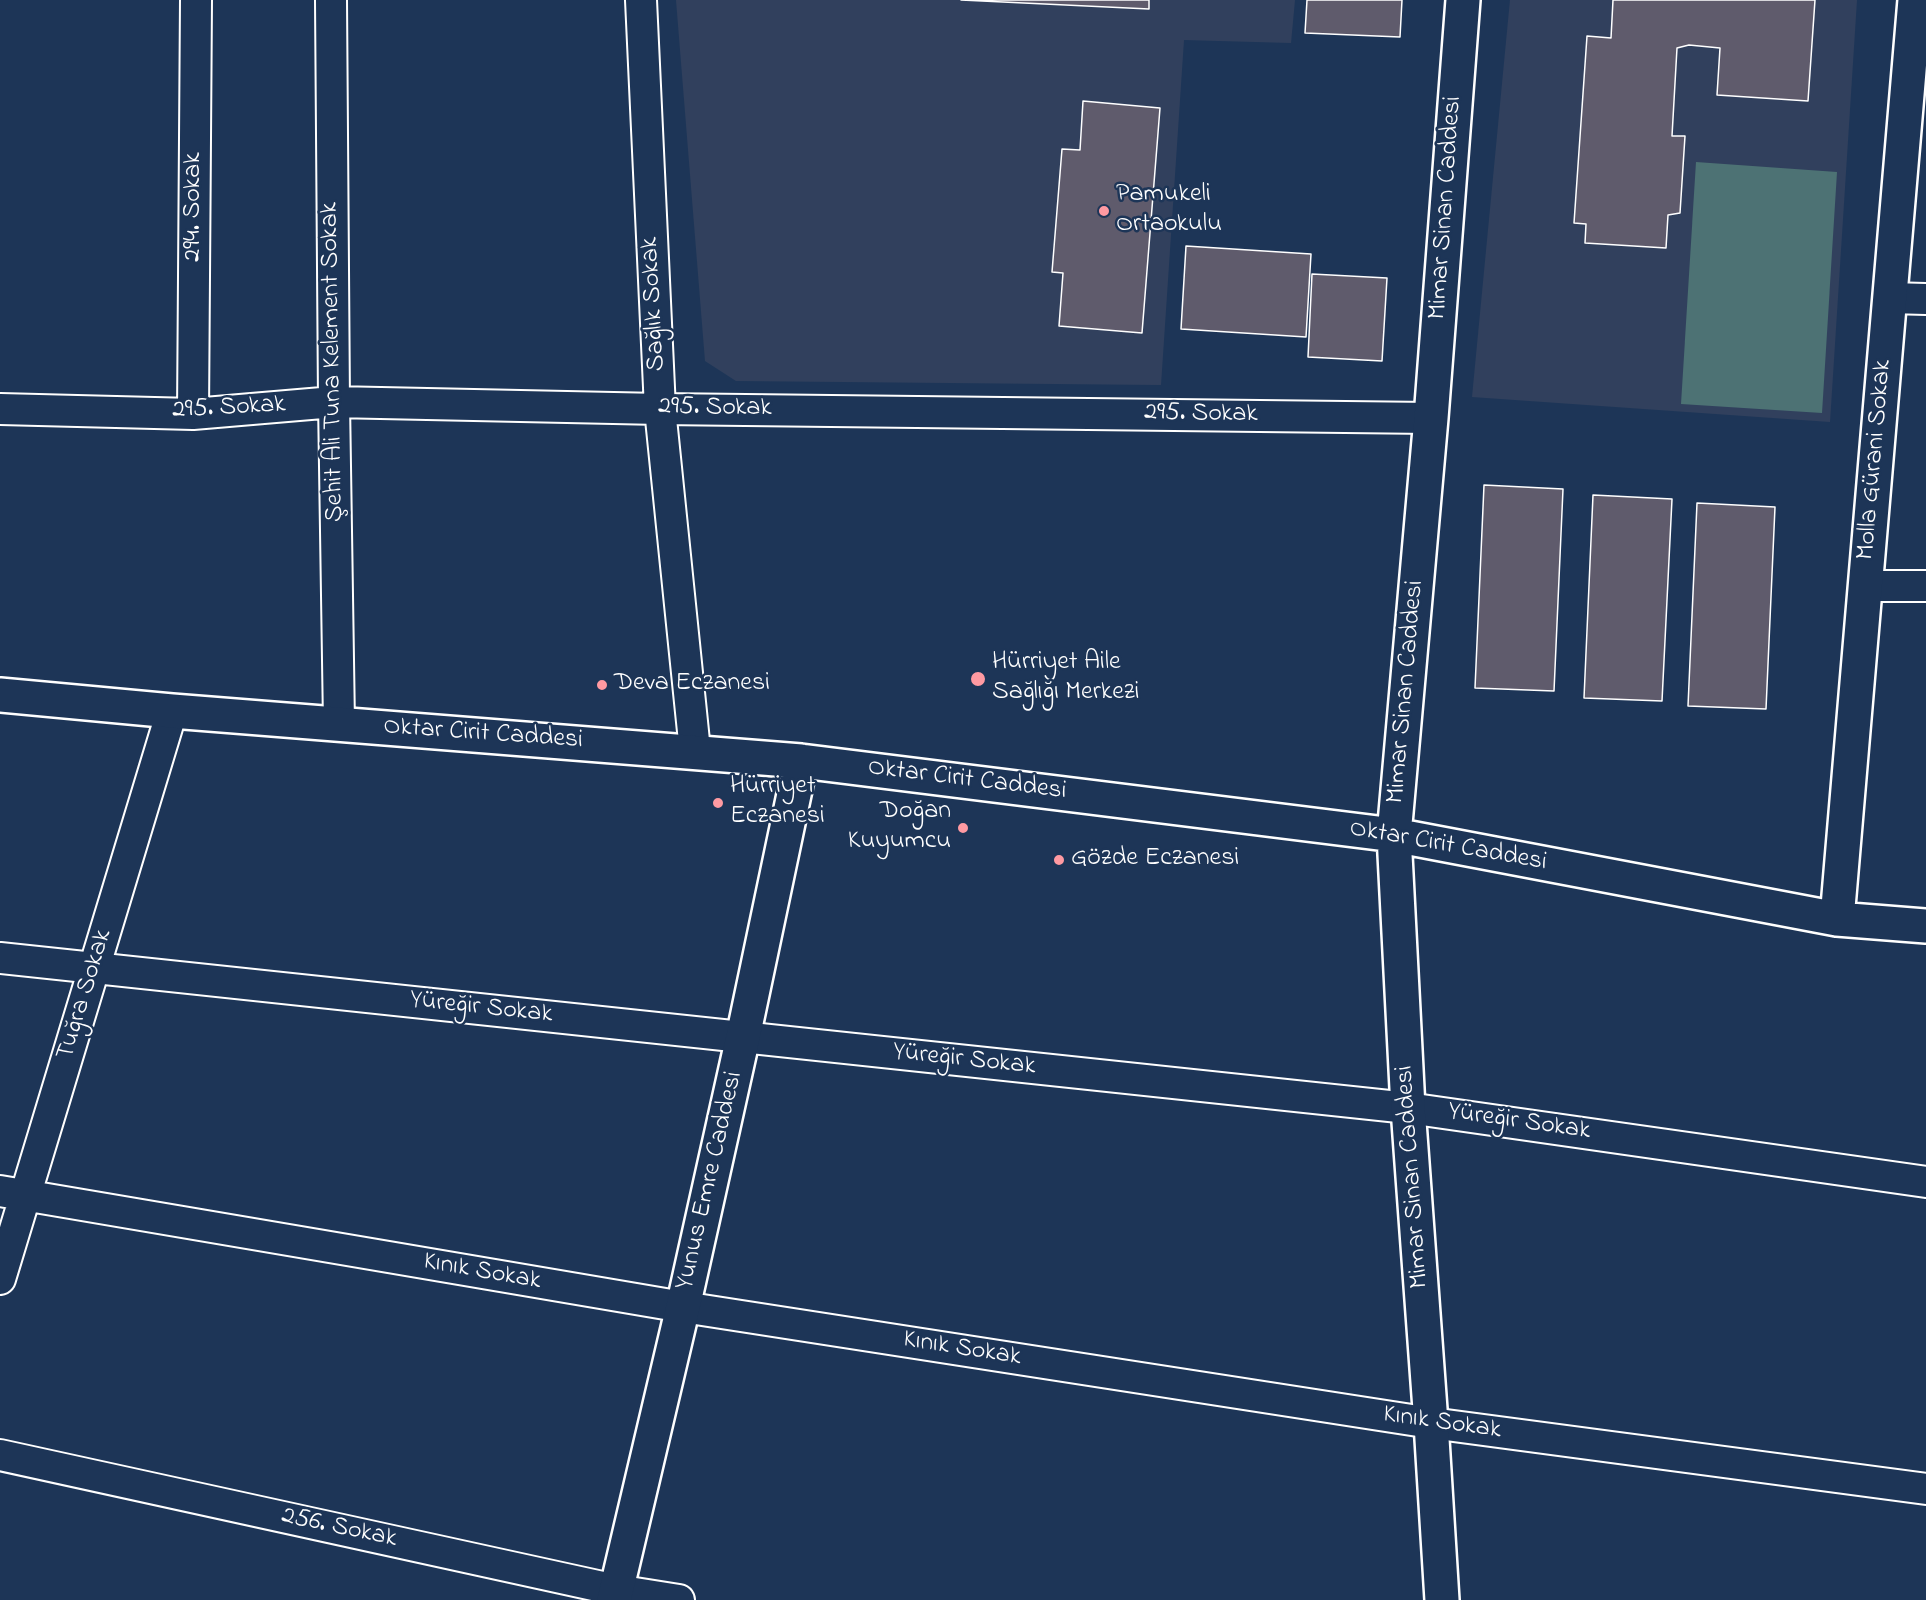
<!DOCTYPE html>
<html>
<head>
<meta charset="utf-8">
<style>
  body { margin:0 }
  canvas { display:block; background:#1d3557 }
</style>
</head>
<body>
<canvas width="1926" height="1600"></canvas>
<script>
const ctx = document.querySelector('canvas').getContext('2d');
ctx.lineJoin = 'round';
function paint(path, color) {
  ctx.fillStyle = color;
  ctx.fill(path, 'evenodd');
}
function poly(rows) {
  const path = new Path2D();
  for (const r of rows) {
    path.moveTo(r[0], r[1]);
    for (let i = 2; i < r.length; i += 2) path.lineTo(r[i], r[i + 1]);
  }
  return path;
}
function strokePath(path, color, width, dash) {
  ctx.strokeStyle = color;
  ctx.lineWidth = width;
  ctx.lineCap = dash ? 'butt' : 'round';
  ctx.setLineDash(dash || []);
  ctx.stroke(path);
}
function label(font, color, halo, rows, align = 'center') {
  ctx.font = font + ' "Indie Flower",sans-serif';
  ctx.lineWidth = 5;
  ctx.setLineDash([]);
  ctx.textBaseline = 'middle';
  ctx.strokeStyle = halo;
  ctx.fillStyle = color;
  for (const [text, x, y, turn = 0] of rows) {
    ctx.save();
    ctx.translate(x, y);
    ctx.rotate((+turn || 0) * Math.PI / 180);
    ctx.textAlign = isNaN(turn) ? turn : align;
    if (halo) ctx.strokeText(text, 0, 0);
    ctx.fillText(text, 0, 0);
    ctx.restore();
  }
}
paint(poly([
  [676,0,1295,0,1291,43,1184,40,1161,385,736,381,705,361],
  [1510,0,1857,0,1830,422,1472,397]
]), '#31405d');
paint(poly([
  [1696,162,1837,172,1822,413,1681,404]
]), '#4d7274');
const building = poly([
  [961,0,1149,0,1149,9,961,0],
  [1307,0,1402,0,1400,37,1305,33,1307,0],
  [1613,0,1815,0,1808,101,1717,95,1720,48,1689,45,1677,48,1672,136,1685,136,1680,213,1668,215,1666,248,1585,243,1586,224,1574,223,1587,36,1611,38,1613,0],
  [1083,101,1160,108,1142,333,1059,326,1063,273,1052,272,1062,149,1080,150,1083,101],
  [1186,246,1311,254,1306,337,1181,329,1186,246],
  [1312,274,1387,278,1382,361,1308,357,1312,274],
  [1484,485,1563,489,1554,691,1475,688,1484,485],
  [1593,495,1672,499,1662,701,1584,698,1593,495],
  [1697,503,1775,507,1766,709,1688,706,1697,503]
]);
paint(building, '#5f5b6c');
strokePath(building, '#fff', 1.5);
const street = poly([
  [331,0,334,402,339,724],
  [641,0,660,409,695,751],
  [1890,298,1926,299],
  [0,409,193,414,334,402,660,409,1431,418],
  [193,414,196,0],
  [1865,586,1926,586],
  [0,958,1408,1108,1926,1182],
  [0,1191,683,1307,1431,1423,1926,1489],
  [0,1279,172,711],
  [0,1455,616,1590,679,1600]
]);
const secondary = poly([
  [0,695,172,711,801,761,1394,835,1837,919,1926,926],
  [1837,919,1915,0],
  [614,1600,683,1307,743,1037,801,761],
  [1442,1600,1431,1423,1408,1108,1394,835,1431,418,1463,0]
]);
strokePath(street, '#fff', 34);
strokePath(secondary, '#fff', 38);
strokePath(street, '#1d3557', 30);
strokePath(secondary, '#1d3557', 33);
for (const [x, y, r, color] of [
  [1104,211,6,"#ff9aa2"],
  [978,679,8,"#ff9aa2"],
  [602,685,6,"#ff9aa2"],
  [718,803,6,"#ff9aa2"],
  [963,828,6,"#ff9aa2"],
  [1059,860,6,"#ff9aa2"]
]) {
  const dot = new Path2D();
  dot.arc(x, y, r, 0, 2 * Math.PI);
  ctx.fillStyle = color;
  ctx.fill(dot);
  strokePath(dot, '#1d3557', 2);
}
label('26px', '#fff', '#1d3557', [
  ["Pamukeli",1116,196],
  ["Ortaokulu",1116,226],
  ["Hürriyet Aile",992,664],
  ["Sağlığı Merkezi",992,694],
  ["Deva Eczanesi",614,685],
  ["Hürriyet",730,788],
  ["Eczanesi",730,818],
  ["Doğan",951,813,"right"],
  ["Kuyumcu",951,843,"right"],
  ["Gözde Eczanesi",1071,860]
], 'left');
label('26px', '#fff', '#1d3557', [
  ["294. Sokak",195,207,-90],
  ["Mimar Sinan Caddesi",1447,208,-86],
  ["Sağlık Sokak",655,304,-93],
  ["Şehit Ali Tuna Kelement Sokak",334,362,-91],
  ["295. Sokak",229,409,-3],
  ["295. Sokak",715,409,1],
  ["295. Sokak",1201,415,1],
  ["Molla Gürani Sokak",1876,460,-85],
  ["Mimar Sinan Caddesi",1407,692,-85],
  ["Oktar Cirit Caddesi",483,735,4],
  ["Oktar Cirit Caddesi",967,781,7],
  ["Oktar Cirit Caddesi",1448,847,10],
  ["Tuğra Sokak",86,995,-73],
  ["Yüreğir Sokak",481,1009,6],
  ["Yüreğir Sokak",964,1061,6],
  ["Yüreğir Sokak",1519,1123,8],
  ["Mimar Sinan Caddesi",1414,1177,-94],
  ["Yunus Emre Caddesi",711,1181,-77],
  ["Kınık Sokak",482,1273,10],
  ["Kınık Sokak",962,1350,9],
  ["Kınık Sokak",1442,1424,8],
  ["256. Sokak",339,1529,12]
]);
</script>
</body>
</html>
